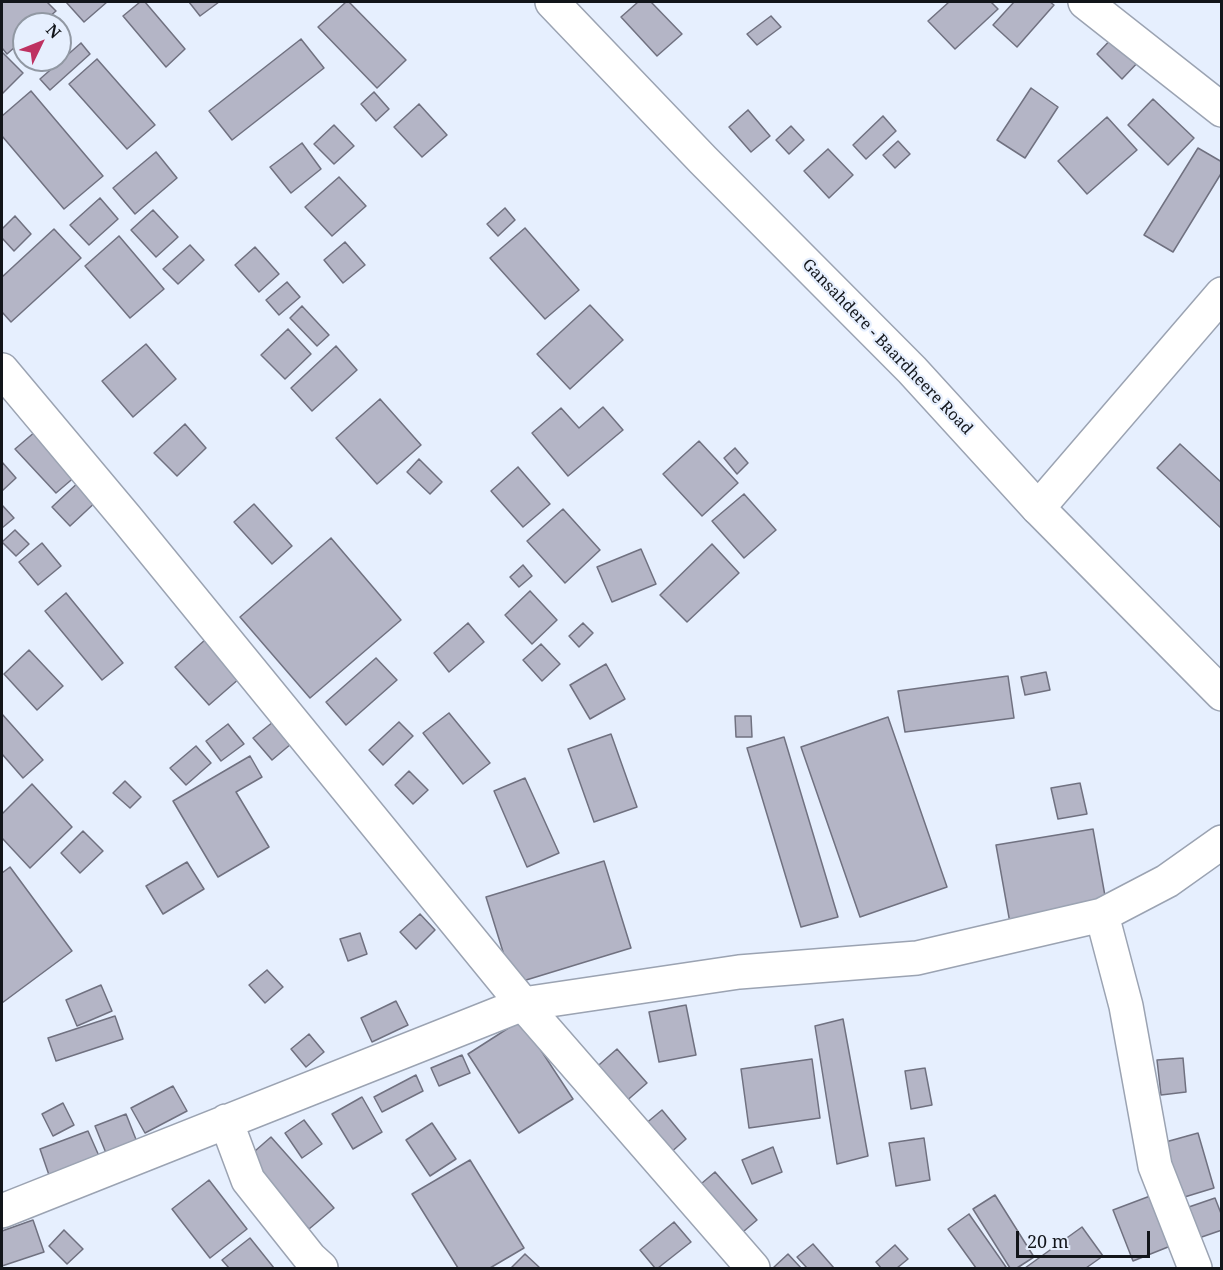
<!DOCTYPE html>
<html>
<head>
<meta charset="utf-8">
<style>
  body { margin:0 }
  #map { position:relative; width:1223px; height:1270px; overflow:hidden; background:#e6effe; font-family:"Noto Serif",serif }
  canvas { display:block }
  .frame { position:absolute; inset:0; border:3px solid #12151a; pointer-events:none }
  .north { position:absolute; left:12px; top:12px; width:60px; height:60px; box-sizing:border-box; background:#e6effe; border:2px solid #9198a3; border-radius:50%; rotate:47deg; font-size:16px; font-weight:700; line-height:24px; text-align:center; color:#12151a }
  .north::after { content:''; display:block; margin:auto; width:21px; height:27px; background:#be3161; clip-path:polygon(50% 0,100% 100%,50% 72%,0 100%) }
  .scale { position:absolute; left:1016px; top:1231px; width:134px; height:27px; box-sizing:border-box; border:3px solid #12151a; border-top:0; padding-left:8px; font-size:18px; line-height:21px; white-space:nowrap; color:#12151a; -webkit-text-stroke:4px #e6effe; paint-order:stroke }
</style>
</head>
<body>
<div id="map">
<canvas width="1223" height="1270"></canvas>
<div class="frame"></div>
<div class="north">N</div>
<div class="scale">20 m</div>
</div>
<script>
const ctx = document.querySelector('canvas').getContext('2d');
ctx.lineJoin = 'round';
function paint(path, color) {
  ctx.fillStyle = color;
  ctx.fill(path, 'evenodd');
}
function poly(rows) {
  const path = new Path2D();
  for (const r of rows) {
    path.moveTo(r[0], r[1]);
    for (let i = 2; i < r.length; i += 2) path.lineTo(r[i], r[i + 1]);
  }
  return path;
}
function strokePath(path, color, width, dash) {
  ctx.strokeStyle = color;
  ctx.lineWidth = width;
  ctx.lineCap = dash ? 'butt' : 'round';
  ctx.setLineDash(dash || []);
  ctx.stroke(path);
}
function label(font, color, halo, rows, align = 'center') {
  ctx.font = font + ' "Noto Serif",serif';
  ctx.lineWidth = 4.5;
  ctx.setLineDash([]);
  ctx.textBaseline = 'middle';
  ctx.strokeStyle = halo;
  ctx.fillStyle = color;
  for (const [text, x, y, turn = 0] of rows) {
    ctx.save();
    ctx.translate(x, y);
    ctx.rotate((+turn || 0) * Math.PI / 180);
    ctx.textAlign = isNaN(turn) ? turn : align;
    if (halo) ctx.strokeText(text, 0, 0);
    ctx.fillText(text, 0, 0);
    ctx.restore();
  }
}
const building = poly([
  [2,2,47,2,56,11,41,24,24,24,24,39,7,54,2,48,2,2],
  [66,2,107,2,84,22,66,2],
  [140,2,145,2,185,49,166,67,123,16,140,2],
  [189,2,219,2,200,16,189,2],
  [346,2,349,2,406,60,377,88,318,27,346,2],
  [638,2,651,2,682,34,657,56,621,17,638,2],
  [949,2,991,2,998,9,955,49,928,21,949,2],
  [1014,2,1050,2,1054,5,1017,47,993,25,1014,2],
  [771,16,781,27,757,45,747,34,771,16],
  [1117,33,1142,58,1122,79,1097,54,1117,33],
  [301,39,324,68,232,140,209,111,301,39],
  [81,43,90,54,50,90,40,79,81,43],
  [2,52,23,73,2,94,2,52],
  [97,59,155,125,127,149,69,84,97,59],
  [1031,88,1058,107,1025,158,997,140,1031,88],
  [31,91,103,176,64,209,2,136,2,116,31,91],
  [374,92,389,109,376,121,361,104,374,92],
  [1153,99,1194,138,1168,165,1128,125,1153,99],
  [419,104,447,135,422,157,394,127,419,104],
  [748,110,770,136,751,152,729,127,748,110],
  [883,116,896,131,866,159,853,145,883,116],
  [1107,117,1137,150,1087,194,1058,161,1107,117],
  [334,125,354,146,334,164,314,144,334,125],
  [791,126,804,140,789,154,776,140,791,126],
  [898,141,910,154,895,168,883,155,898,141],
  [302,143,321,169,291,193,270,167,302,143],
  [1198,148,1222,162,1222,172,1173,252,1144,235,1198,148],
  [828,149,853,175,829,198,804,171,828,149],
  [156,152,177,178,135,214,113,188,156,152],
  [339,177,366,206,332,236,305,207,339,177],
  [100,198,118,219,89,245,70,225,100,198],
  [505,208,515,220,498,236,487,224,505,208],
  [153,210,178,237,156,257,131,230,153,210],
  [15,216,31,234,14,251,2,238,2,229,15,216],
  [525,228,579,290,545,319,490,258,525,228],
  [54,229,81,258,11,322,2,312,2,277,54,229],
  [119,236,164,289,130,318,85,266,119,236],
  [345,242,365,265,343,283,324,260,345,242],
  [190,245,204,260,178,284,163,269,190,245],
  [255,247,279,274,259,292,235,265,255,247],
  [287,282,300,297,279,315,266,300,287,282],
  [590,305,623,340,570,389,537,354,590,305],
  [302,306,329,335,317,346,290,318,302,306],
  [288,329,311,354,285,379,261,355,288,329],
  [146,344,176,379,133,417,102,381,146,344],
  [336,346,357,370,312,411,291,388,336,346],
  [380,399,421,445,377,484,336,438,380,399],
  [603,407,623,430,568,476,532,433,561,408,579,428,603,407],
  [185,424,206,448,177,476,154,453,185,424],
  [36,431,77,475,56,493,15,449,36,431],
  [699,441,738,483,702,516,663,474,699,441],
  [1180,444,1222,483,1222,529,1157,468,1180,444],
  [735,448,748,463,737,474,724,458,735,448],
  [419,459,442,482,430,494,407,472,419,459],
  [2,462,16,478,2,491,2,462],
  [518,467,550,504,523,527,491,491,518,467],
  [82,479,100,498,70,526,52,507,82,479],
  [744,494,776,530,744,558,712,521,744,494],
  [254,504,292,546,272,564,234,522,254,504],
  [2,505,14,518,2,528,2,505],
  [563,509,600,550,565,583,527,541,563,509],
  [15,530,29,544,16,556,2,542,15,530],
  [331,538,401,620,310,698,240,617,331,538],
  [42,543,61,566,38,585,19,562,42,543],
  [712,544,739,573,687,622,660,595,712,544],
  [641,549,656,584,612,602,597,567,641,549],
  [523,565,532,576,519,587,510,577,523,565],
  [530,591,557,620,532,644,505,615,530,591],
  [66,593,123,663,102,680,45,611,66,593],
  [468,623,484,642,449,672,434,653,468,623],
  [583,623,593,633,579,647,569,636,583,623],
  [206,639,240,678,209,705,175,667,206,639],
  [541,644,560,664,542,681,523,660,541,644],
  [29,650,63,686,37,710,4,674,29,650],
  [376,658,397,680,346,725,326,702,376,658],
  [606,664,625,699,590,719,570,685,606,664],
  [1046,672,1050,690,1025,695,1021,677,1046,672],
  [1008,676,1014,718,905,732,898,691,1008,676],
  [449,713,490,763,463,784,423,733,449,713],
  [2,714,43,760,23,778,2,754,2,714],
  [735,716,751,716,752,737,736,737,735,716],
  [888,717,947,887,860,917,801,747,888,717],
  [273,722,291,744,272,760,253,738,273,722],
  [399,722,413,736,383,765,369,750,399,722],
  [228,724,244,744,221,761,206,741,228,724],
  [611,734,637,807,594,822,568,749,611,734],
  [784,737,838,917,801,927,747,748,784,737],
  [196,746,211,763,186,785,170,768,196,746],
  [250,756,262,777,236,792,269,847,218,877,173,801,250,756],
  [409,771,428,790,413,804,395,785,409,771],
  [525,778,559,853,527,867,494,791,525,778],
  [125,781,141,797,130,808,113,793,125,781],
  [1080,783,1087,814,1058,819,1051,788,1080,783],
  [32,784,72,827,30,868,2,838,2,814,32,784],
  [1093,829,1107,907,1010,923,996,845,1093,829],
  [83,831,103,851,80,873,61,853,83,831],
  [604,861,631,948,513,984,486,897,604,861],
  [187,862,204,889,163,914,146,886,187,862],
  [10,867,72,951,2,1003,2,873,10,867],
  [420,914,435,930,416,949,400,932,420,914],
  [360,933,367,954,348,961,340,939,360,933],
  [267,970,283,987,265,1003,249,985,267,970],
  [101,985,112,1011,77,1026,66,1000,101,985],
  [396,1001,408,1025,372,1042,361,1018,396,1001],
  [686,1005,696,1055,659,1062,649,1012,686,1005],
  [115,1016,123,1039,56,1061,48,1038,115,1016],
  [843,1019,868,1156,837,1164,815,1026,843,1019],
  [521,1020,573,1099,519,1133,468,1054,521,1020],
  [309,1034,324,1052,306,1067,291,1049,309,1034],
  [617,1049,647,1083,623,1104,592,1071,617,1049],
  [462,1055,470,1073,439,1086,431,1068,462,1055],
  [1183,1058,1186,1092,1161,1095,1157,1060,1183,1058],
  [812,1059,820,1118,749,1128,741,1069,812,1059],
  [925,1068,932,1105,911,1109,905,1071,925,1068],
  [416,1075,423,1091,382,1112,374,1097,416,1075],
  [173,1086,187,1111,145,1133,131,1108,173,1086],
  [362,1097,382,1132,353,1149,332,1114,362,1097],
  [63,1103,74,1125,53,1136,42,1114,63,1103],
  [662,1110,686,1139,669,1154,644,1125,662,1110],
  [126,1114,137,1142,106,1153,95,1126,126,1114],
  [304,1120,322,1144,302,1158,285,1133,304,1120],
  [432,1123,456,1159,430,1176,406,1140,432,1123],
  [88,1131,99,1156,49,1175,40,1149,88,1131],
  [1198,1133,1214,1188,1178,1199,1162,1143,1198,1133],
  [271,1137,334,1208,309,1229,247,1158,271,1137],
  [924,1138,930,1180,896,1186,889,1143,924,1138],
  [773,1147,782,1172,752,1184,742,1160,773,1147],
  [470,1160,524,1248,490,1268,458,1268,412,1194,470,1160],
  [715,1172,757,1220,737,1237,695,1189,715,1172],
  [209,1180,247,1229,210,1258,172,1209,209,1180],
  [1158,1193,1178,1243,1133,1261,1113,1210,1158,1193],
  [995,1195,1034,1257,1017,1268,1010,1268,973,1209,995,1195],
  [1215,1198,1222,1216,1222,1230,1193,1240,1183,1209,1215,1198],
  [969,1214,1006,1267,1004,1268,976,1268,948,1229,969,1214],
  [33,1220,44,1252,2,1266,2,1231,33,1220],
  [674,1222,691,1242,658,1268,655,1268,640,1250,674,1222],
  [1082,1227,1103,1256,1086,1268,1025,1268,1082,1227],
  [64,1230,83,1249,67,1264,49,1246,64,1230],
  [250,1238,274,1268,229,1268,222,1260,250,1238],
  [813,1244,834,1268,807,1268,797,1257,813,1244],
  [895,1245,908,1259,897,1268,881,1268,876,1262,895,1245],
  [525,1254,540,1268,511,1268,525,1254],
  [788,1254,801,1268,773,1268,788,1254]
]);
paint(building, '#b4b5c6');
strokePath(building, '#707180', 1.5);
const street = poly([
  [1085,2,1222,110],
  [2,370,127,519,523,1004,753,1268],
  [1038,508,1222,294],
  [1102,915,1126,1006,1155,1166,1195,1268],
  [226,1121,248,1180,310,1258,321,1268],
  [2,1211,523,1004,739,972,917,958,1102,915,1167,881,1222,842]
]);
const secondary = poly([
  [552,2,703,160,912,370,1038,508,1222,694]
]);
strokePath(street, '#9ba3b2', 36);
strokePath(secondary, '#9ba3b2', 36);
strokePath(street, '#fff', 33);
strokePath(secondary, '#fff', 33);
label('16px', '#12151a', '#e6effe', [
  ["Gansahdere - Baardheere Road",887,347,46]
]);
</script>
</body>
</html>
